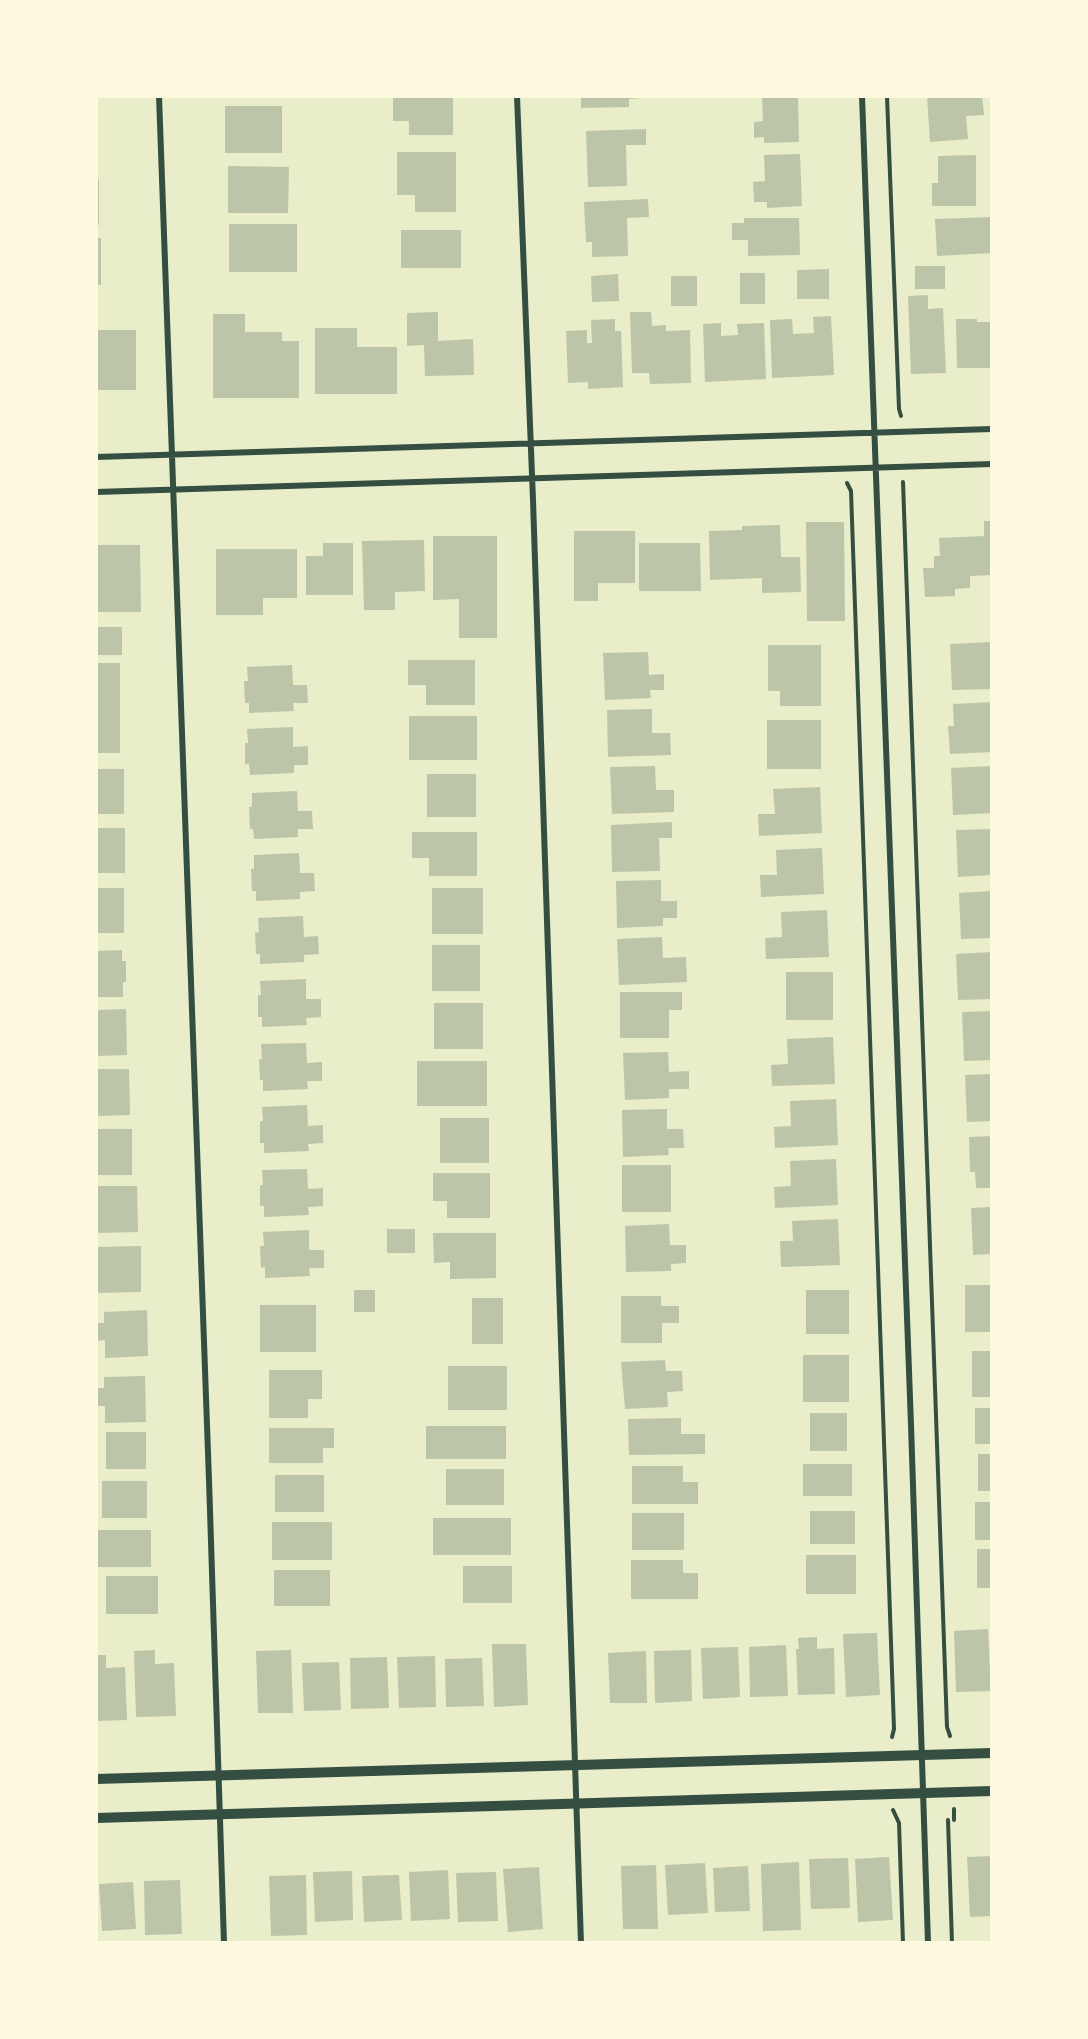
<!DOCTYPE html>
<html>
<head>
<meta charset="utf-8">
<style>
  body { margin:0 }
  #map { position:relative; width:1088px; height:2039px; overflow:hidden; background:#e9edc9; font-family:"Work Sans",sans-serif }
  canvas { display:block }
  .frame { position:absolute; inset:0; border:98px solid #fefae0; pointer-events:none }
</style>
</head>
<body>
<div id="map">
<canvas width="1088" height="2039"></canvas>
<div class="frame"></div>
</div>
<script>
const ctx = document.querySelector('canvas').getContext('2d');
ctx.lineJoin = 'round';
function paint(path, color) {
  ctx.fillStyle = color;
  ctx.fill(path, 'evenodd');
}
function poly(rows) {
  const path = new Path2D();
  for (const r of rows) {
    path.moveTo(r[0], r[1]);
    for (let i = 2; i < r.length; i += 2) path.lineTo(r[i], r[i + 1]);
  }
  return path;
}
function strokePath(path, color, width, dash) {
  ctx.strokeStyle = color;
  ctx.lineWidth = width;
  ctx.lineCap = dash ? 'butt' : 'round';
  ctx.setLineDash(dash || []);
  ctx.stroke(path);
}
paint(poly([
  [393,96,453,96,453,135,409,135,409,121,393,121],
  [581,96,643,96,643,98,629,99,629,107,581,108],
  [762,96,798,96,799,142,764,143,764,137,754,138,754,122,763,121],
  [927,96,982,96,984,115,966,116,968,139,930,142],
  [225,106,282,106,282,153,225,153],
  [646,129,646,145,626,145,627,186,588,187,586,131],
  [397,152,456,152,456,212,415,212,415,195,397,195],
  [800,154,802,206,767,208,767,202,754,202,753,182,765,181,764,155],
  [976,155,976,206,932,206,932,183,938,183,938,156],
  [228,166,289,167,288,213,228,213],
  [96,179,99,179,99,225,96,225],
  [648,199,649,217,627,218,628,256,592,257,592,242,586,242,584,202],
  [992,217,992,253,937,256,935,219],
  [744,218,799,218,800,255,748,256,748,240,732,240,732,223,744,223],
  [229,224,297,224,297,272,229,272],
  [401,230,461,230,461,268,401,268],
  [96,238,101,238,101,285,96,285],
  [915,266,945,266,945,289,915,289],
  [829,269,829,299,797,299,797,270],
  [740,273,765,273,765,304,740,304],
  [618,274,619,301,592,302,591,276],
  [671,276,697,276,697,306,671,306],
  [928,295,928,309,943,308,946,373,911,374,908,296],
  [438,312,438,341,473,339,474,375,425,376,424,345,407,346,407,313],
  [630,312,651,312,652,326,666,325,666,331,690,330,691,383,650,384,649,373,632,373],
  [213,314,245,314,245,332,282,332,282,341,299,341,299,398,213,398],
  [831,316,834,375,772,378,770,320,792,319,793,334,814,333,813,317],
  [615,319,615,331,621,331,623,387,588,389,588,382,568,383,566,331,587,330,587,343,592,343,591,320],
  [956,319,977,319,977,322,992,322,992,368,957,368],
  [721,323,721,336,738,335,737,324,764,323,766,379,705,382,703,324],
  [315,328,357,328,357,347,397,347,397,394,315,394],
  [96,330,136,330,136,390,96,390],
  [984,521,992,521,992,575,970,576,970,588,955,589,955,596,925,597,923,568,934,568,934,556,940,556,939,538,984,536],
  [806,522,844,522,845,621,807,621],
  [780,525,781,557,800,557,801,592,762,593,762,578,710,580,709,531,742,530,742,526],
  [574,531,635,531,635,583,598,583,598,601,574,601],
  [433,536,497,536,497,638,459,638,459,599,433,600],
  [424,540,425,591,395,592,395,610,364,610,362,541],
  [323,543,353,543,353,595,306,595,306,556,323,556],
  [639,543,700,543,701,591,639,591],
  [96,545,140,545,141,612,96,612],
  [216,549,297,549,297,598,263,598,263,615,216,615],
  [96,627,122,627,122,655,96,655],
  [992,642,992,689,952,690,950,644],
  [768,645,821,645,821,706,780,706,780,691,768,691],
  [648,652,649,675,664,674,664,690,650,690,651,698,605,700,603,653],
  [408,660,475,660,475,705,426,705,426,685,408,685],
  [96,663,120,663,120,753,96,753],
  [292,665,293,685,307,685,308,703,293,703,294,711,249,713,249,703,245,703,244,681,248,681,247,667],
  [992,702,992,752,950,754,948,726,954,726,953,704],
  [652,709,652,733,670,733,671,755,608,757,607,710],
  [409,716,477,716,477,760,409,760],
  [767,720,821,720,821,769,767,769],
  [293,727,293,747,308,746,308,765,294,765,294,773,250,775,249,764,245,764,245,743,248,743,247,729],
  [655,766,656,790,674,790,674,812,612,814,610,767],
  [992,766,992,813,953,815,951,768],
  [96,769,124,769,124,814,96,814],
  [427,774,476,774,476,817,427,817],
  [820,787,822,833,759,836,758,814,775,814,773,789],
  [297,791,298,811,312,811,313,829,298,829,298,837,254,839,253,829,250,829,249,807,252,807,252,793],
  [672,822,672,838,659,838,660,871,612,872,611,825],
  [96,828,125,828,125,873,96,873],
  [992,829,992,875,958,877,956,830],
  [412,832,477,832,477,876,429,876,429,858,412,858],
  [822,848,824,894,761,897,760,875,777,875,776,850],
  [299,853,300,873,314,873,315,891,300,892,300,899,256,901,256,891,252,891,251,869,254,869,254,855],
  [661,880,661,901,677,901,677,918,663,918,663,926,617,928,616,881],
  [96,888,124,888,124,933,96,933],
  [432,888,483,888,483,934,432,934],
  [992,891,992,938,961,939,959,893],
  [827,910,829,957,766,959,765,938,782,937,781,912],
  [303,916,304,937,318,936,319,954,304,955,304,962,260,964,260,954,256,954,255,933,259,932,258,918],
  [662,937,663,958,686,957,687,982,619,985,617,939],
  [432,945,480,945,480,991,432,991],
  [122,950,122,961,126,961,126,982,123,982,123,997,96,997,96,951],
  [992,952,992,999,958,1000,956,954],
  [786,972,833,972,833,1020,786,1020],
  [306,979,306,999,321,999,321,1017,306,1018,307,1025,262,1027,262,1017,258,1017,258,995,261,995,260,981],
  [620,992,682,992,682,1010,669,1010,669,1038,620,1038],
  [434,1003,483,1003,483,1049,434,1049],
  [126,1009,127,1055,96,1056,96,1010],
  [992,1011,992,1060,964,1061,962,1012],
  [833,1037,835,1084,772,1086,771,1065,788,1064,787,1039],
  [306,1043,307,1063,322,1062,322,1081,307,1081,308,1089,263,1091,263,1080,260,1080,259,1059,262,1059,261,1044],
  [668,1052,669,1072,689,1071,689,1089,669,1089,669,1098,625,1100,623,1053],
  [417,1061,487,1061,487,1106,417,1106],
  [96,1069,129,1069,130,1115,96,1116],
  [992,1074,992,1121,967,1122,965,1075],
  [836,1099,838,1145,775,1148,774,1127,791,1126,790,1101],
  [307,1105,308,1126,323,1125,323,1143,308,1144,309,1151,264,1153,264,1143,260,1143,260,1121,263,1121,262,1107],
  [667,1109,667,1129,683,1129,684,1148,668,1148,669,1155,623,1157,622,1110],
  [440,1118,489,1118,489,1163,440,1163],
  [96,1129,132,1129,132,1175,96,1175],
  [992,1136,992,1188,976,1188,975,1172,970,1172,969,1137],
  [836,1159,838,1205,775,1208,774,1187,791,1186,790,1161],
  [622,1165,671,1165,671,1212,622,1212],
  [307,1169,308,1189,323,1188,323,1206,308,1207,309,1215,264,1217,264,1206,260,1206,260,1185,263,1185,262,1170],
  [433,1173,490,1173,490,1218,447,1218,447,1201,433,1201],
  [96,1186,137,1186,138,1232,96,1233],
  [992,1207,992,1254,973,1255,971,1208],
  [838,1219,840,1265,781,1267,780,1241,793,1241,792,1221],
  [669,1224,670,1245,686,1245,686,1263,671,1264,671,1271,626,1272,625,1226],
  [387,1229,415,1229,415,1253,387,1253],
  [309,1230,309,1250,324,1250,324,1268,309,1268,310,1276,265,1278,265,1267,261,1268,260,1246,264,1246,263,1232],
  [433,1233,496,1233,496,1278,450,1279,450,1262,434,1263],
  [141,1246,141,1292,96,1293,96,1247],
  [965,1285,992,1285,992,1332,965,1332],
  [354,1290,375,1290,375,1312,354,1312],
  [806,1290,849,1290,849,1334,806,1334],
  [621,1296,661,1296,661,1306,679,1306,679,1323,662,1323,662,1343,621,1343],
  [472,1298,503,1298,503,1344,472,1344],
  [260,1305,316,1305,316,1352,260,1352],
  [147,1310,148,1356,105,1358,105,1340,96,1341,96,1323,104,1323,104,1312],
  [972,1351,992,1351,992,1397,972,1397],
  [803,1355,849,1355,849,1402,803,1402],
  [665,1360,666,1371,682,1371,683,1391,667,1392,668,1407,625,1409,621,1362],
  [448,1366,507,1366,507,1410,448,1410],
  [269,1370,322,1370,322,1399,308,1399,308,1418,269,1418],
  [145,1376,146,1422,105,1423,105,1406,96,1406,96,1388,104,1388,104,1377],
  [975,1408,992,1408,992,1444,975,1444],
  [810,1413,847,1413,847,1451,810,1451],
  [681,1418,681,1434,705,1434,705,1454,629,1455,628,1419],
  [426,1426,506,1426,506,1459,426,1459],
  [269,1428,334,1428,334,1448,323,1448,323,1463,269,1463],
  [106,1432,146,1432,146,1469,106,1469],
  [978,1454,992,1454,992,1491,978,1491],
  [803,1464,852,1464,852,1496,803,1496],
  [632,1466,683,1466,683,1482,698,1482,698,1504,632,1504],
  [446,1469,504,1469,504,1505,446,1505],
  [275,1475,324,1475,324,1512,275,1512],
  [102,1481,147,1481,147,1518,102,1518],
  [975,1502,992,1502,992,1540,975,1540],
  [810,1511,855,1511,855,1544,810,1544],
  [632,1513,684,1513,684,1550,632,1550],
  [433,1518,511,1518,511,1555,433,1555],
  [272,1522,332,1522,332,1560,272,1560],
  [96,1530,151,1530,151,1567,96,1567],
  [977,1549,992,1549,992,1588,977,1588],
  [806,1555,856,1555,856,1594,806,1594],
  [631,1560,683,1560,683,1573,698,1573,698,1599,631,1599],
  [463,1566,512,1566,512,1603,463,1603],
  [274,1570,330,1570,330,1606,274,1606],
  [106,1576,158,1576,158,1614,106,1614],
  [988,1629,991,1691,956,1692,954,1631],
  [877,1633,880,1695,846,1697,843,1634],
  [817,1637,817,1649,834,1648,835,1694,798,1695,796,1649,799,1649,798,1638],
  [492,1644,526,1644,528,1705,494,1707],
  [786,1645,788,1696,750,1697,749,1647],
  [738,1647,740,1697,703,1699,701,1648],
  [155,1650,155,1664,174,1663,176,1716,136,1717,134,1651],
  [291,1650,293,1713,258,1713,256,1651],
  [691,1650,692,1701,655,1703,654,1651],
  [646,1651,647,1703,610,1703,608,1653],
  [96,1655,106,1655,106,1668,125,1667,127,1720,96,1721],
  [435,1656,436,1707,399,1708,397,1657],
  [387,1657,389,1708,351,1709,350,1658],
  [482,1658,484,1706,446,1707,445,1659],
  [339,1662,341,1710,304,1711,302,1663],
  [992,1856,992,1916,970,1917,967,1857],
  [889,1857,893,1920,858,1922,855,1859],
  [848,1858,850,1908,811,1909,809,1859],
  [799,1862,801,1930,763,1931,761,1864],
  [705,1863,708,1913,668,1915,665,1865],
  [656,1865,658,1929,623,1929,621,1866],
  [748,1866,750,1911,715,1912,713,1868],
  [539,1867,543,1929,508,1932,503,1869],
  [448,1870,450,1919,411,1921,409,1872],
  [352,1871,353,1920,315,1922,313,1872],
  [496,1872,498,1921,458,1922,456,1873],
  [306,1875,307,1935,271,1936,269,1876],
  [399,1875,402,1920,364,1922,362,1876],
  [180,1880,182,1934,145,1935,144,1881],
  [133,1882,136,1929,102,1931,99,1884]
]), '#bcc5a7');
strokePath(poly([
  [887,96,899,409,901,416],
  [903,482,947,1727,950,1736],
  [847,483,851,491,894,1729,892,1737],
  [954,1809,954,1820],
  [893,1810,899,1823,903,1943],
  [948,1820,952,1943]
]), '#344e41', 4);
strokePath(poly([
  [159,96,209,1480,224,1943],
  [517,96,533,500,581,1943],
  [862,96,911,1425,928,1943],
  [96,457,992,429],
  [96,492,992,464]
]), '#344e41', 6);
strokePath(poly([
  [96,1779,992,1753],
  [96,1818,992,1791]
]), '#344e41', 10);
</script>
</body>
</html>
